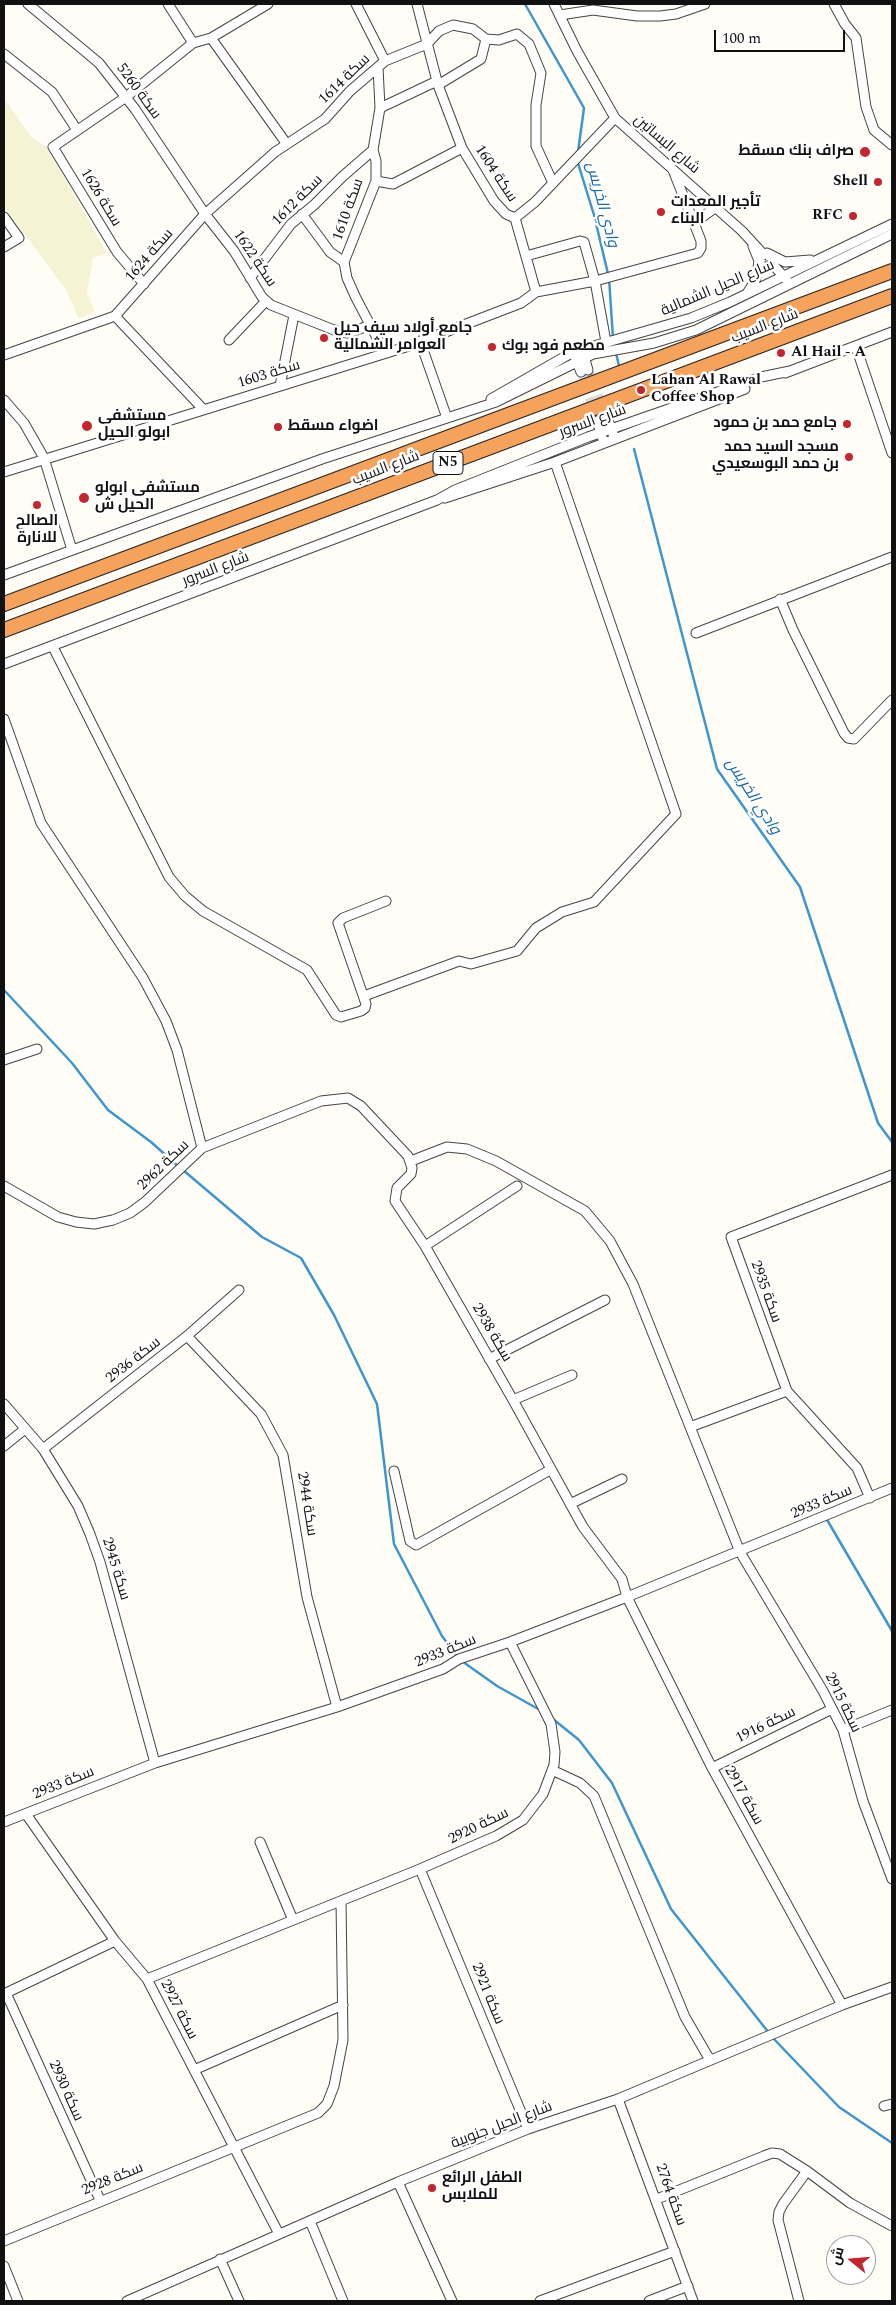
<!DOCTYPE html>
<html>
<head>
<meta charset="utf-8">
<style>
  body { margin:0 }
  #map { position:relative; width:896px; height:2305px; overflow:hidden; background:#fffdf5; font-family:Spectral,Cairo,serif }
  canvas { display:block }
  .frame { position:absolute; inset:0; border:5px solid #111; pointer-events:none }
  .north { position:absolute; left:826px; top:2235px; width:50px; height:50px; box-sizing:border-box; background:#fff; border:1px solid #a0a0a0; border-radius:50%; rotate:287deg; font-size:14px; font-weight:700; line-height:20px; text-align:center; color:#111 }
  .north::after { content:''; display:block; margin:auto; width:18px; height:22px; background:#c4262e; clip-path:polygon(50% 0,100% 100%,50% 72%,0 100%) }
  .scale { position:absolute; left:714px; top:30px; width:131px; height:22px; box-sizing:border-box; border:2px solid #111; border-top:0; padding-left:6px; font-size:15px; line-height:18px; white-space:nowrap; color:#111; -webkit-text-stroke:4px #fff; paint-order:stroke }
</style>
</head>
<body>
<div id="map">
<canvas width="896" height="2305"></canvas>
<div class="frame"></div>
<div class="north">ش</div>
<div class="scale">100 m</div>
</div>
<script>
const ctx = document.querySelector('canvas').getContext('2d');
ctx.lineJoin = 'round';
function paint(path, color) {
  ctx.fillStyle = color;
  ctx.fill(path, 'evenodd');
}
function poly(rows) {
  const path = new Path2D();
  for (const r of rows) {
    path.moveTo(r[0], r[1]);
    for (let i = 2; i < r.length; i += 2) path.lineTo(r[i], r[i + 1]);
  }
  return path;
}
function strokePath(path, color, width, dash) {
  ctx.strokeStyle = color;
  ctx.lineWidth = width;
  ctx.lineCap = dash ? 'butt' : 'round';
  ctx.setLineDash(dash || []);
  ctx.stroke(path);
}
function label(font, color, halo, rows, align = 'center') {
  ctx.font = font + ' Spectral,Cairo,serif';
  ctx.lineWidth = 5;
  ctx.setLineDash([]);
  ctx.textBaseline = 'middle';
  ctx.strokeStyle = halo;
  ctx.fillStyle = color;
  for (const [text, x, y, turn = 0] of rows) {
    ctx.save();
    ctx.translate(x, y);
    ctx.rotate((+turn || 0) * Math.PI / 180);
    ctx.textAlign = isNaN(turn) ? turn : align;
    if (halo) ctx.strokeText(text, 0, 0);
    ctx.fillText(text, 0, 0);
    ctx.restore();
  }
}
paint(poly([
  [4,98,31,137,47,147,107,253,93,258,87,293,95,312,79,319,66,290,4,206]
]), '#f6f3d4');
strokePath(poly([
  [525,4,584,108,578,152],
  [577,160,594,215,609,278,613,338],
  [616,353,619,366],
  [634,449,717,769,800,887,878,1123,892,1142],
  [4,990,72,1063,108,1110,151,1142,179,1167],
  [183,1170,262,1237,301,1258,334,1315,377,1404,394,1544,442,1636,459,1659,497,1686,540,1710],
  [826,1518,892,1631],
  [553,1719,579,1740,612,1783,671,1909,769,2033],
  [772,2037,839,2107,892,2143]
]), '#3f96cf', 2.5);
strokePath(poly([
  [588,370,607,417],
  [581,372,594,412]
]), '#dbdad3', 9, [9, 4.5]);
const minor = poly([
  [28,4,99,63,135,109,205,214,234,251,262,297,271,305,334,330,348,333,371,325],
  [168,4,193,43],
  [356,4,385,61],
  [417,4,438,85,462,148,494,201,506,214,515,218,535,202,615,118],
  [554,4,577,51,615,118,742,231,786,279],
  [834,4,845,24,856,38,866,107,874,130,892,145],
  [560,15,593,10,637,16,660,16,676,14,705,4],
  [211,38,286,143],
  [4,54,52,92,77,130],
  [378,67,380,108,373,150,376,161,376,181,344,262,347,278,356,298,385,353],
  [438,85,481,59,486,39],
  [380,108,437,81],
  [673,170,694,223],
  [376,181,393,184,462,148],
  [302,214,330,252,344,262],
  [4,217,19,238,4,247],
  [515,218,536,292],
  [767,253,785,262,810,260],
  [526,256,580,241,584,242,595,281,606,342],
  [250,278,291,224,314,205,342,177,373,150],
  [144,284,117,252,53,147,126,97,193,43,211,38,268,4],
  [748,292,755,281,758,268,759,261,753,246],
  [115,316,203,409],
  [229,340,266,301],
  [420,341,447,418],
  [856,347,892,453],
  [583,353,588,370],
  [4,355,115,316,205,214,275,152,325,119,350,91,385,61,427,44,439,31,453,25,473,29,486,39,499,40,517,34,529,44,541,73,536,105,536,146,553,183],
  [575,357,581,372],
  [785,373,892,332],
  [280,386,294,315],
  [491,399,573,352,691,318,730,302,892,224],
  [4,400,24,423,44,458,72,550],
  [607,417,613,434],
  [597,421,602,437],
  [4,472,409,346,521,303,536,292,595,281,698,253,701,248,701,241,694,223,716,207],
  [445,498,555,462,745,389],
  [4,575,322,459,496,402,593,354,654,343,696,330,892,234],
  [780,599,793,630,844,733,848,738,854,739,892,700],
  [696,633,892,557],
  [53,647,169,877,185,896,203,911,307,970,336,1015,341,1017,361,1011,365,1008,366,1004,338,923,343,918,386,901],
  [4,664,437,500,455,490,588,437,761,377,790,371],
  [4,719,41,823,143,978,166,1021,177,1050,202,1148],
  [364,996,459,961,471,964,517,951,536,928,562,912,594,902,676,814,555,462],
  [4,1060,37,1049],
  [411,1161,447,1147,467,1149,496,1161,585,1211,610,1241,633,1284,740,1552,823,1691,843,1730,863,1801,892,1879],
  [4,1186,58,1217,76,1222,94,1224,113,1220,130,1213,145,1202,202,1148,321,1101,348,1098,361,1106,408,1156,412,1168,411,1174,397,1188,395,1201,425,1246,513,1400,583,1527,622,1579,627,1597,710,1764,842,2005],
  [425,1246,517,1186],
  [187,1336,261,1414,283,1455,307,1597,337,1707],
  [489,1359,605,1300],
  [513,1400,572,1375],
  [4,1404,43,1449,78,1506,90,1534,100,1562,155,1763],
  [690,1427,787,1391],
  [4,1446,25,1429],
  [43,1449,187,1336,239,1290],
  [394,1471,410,1541,416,1545,550,1470],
  [870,1498,857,1468,787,1391,731,1237,892,1175],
  [570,1504,622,1479],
  [843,1730,892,1710],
  [712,1768,832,1709],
  [552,1770,580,1783,594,1796,685,2017,710,2060],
  [26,1814,115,1941,147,1979,279,2234],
  [4,1822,155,1763,337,1707,443,1669,459,1659,510,1642,627,1597,892,1488],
  [260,1842,293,1920],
  [420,1869,528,2129],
  [147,1979,420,1869,496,1836,523,1820,543,1794,554,1765,555,1752,551,1724,510,1642],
  [6,1993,100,2200],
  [4,1994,115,1941],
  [194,2070,343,2005],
  [618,2099,693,2301],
  [884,2106,892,2104],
  [398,2182,452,2301],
  [657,2199,764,2156,772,2153,780,2154,807,2171,850,2203,892,2226],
  [310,2221,343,2301],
  [4,2241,318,2113,327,2104,334,2086,343,2040,341,1901],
  [220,2259,239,2301],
  [4,2266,18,2301],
  [127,2301,398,2182,528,2129,618,2099,842,2005,892,1987],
  [540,2301,675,2251],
  [649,2301,688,2286],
  [799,2301,778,2220,779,2212,783,2204,807,2171]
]);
const highway = poly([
  [4,604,892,271],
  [4,630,892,296]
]);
strokePath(minor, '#444', 11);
strokePath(highway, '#222', 16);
strokePath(minor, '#fff', 9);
strokePath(highway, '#f5a25d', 14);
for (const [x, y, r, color] of [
  [865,152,6,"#c4262e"],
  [878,182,5,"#c4262e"],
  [661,212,5,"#c4262e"],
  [853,216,5,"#c4262e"],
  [324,338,5,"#c4262e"],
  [492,347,5,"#c4262e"],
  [781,353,5,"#c4262e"],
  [641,390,5,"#c4262e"],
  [847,424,5,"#c4262e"],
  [87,426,6,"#c4262e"],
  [278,427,5,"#c4262e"],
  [849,457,5,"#c4262e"],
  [84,498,6,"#c4262e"],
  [37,505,5,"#c4262e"],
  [432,2188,5,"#c4262e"]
]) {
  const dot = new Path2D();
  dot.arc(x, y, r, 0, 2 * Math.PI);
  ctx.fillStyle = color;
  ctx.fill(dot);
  strokePath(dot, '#fff', 2);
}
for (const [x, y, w] of [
  [448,463,30]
]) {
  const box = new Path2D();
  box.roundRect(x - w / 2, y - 11.5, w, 23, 4);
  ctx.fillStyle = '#fff';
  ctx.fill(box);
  strokePath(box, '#111', 1);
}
label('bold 14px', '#111', null, [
  ["N5",448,463]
]);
label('15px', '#111', '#fff', [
  ["سكة 1614",345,80,-44],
  ["سكة 5260",138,92,54],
  ["شارع البساتين",666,145,41],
  ["سكة 1604",495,174,57],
  ["سكة 1626",100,198,59],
  ["سكة 1612",298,201,-45],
  ["سكة 1610",349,210,-70],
  ["سكة 1624",150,256,-49],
  ["سكة 1622",254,259,56],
  ["شارع الحيل الشمالية",718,289,-23],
  ["شارع السيب",765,327,-21],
  ["سكة 1603",269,375,-17],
  ["شارع السرور",593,422,-20],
  ["شارع السيب",386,469,-21],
  ["شارع السرور",216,570,-21],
  ["سكة 2962",164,1166,-44],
  ["سكة 2935",765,1292,70],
  ["سكة 2938",491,1333,60],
  ["سكة 2936",134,1361,-38],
  ["سكة 2933",822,1503,-23],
  ["سكة 2944",306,1504,81],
  ["سكة 2945",115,1569,73],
  ["سكة 2933",446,1652,-22],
  ["سكة 2915",842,1703,64],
  ["سكة 1916",766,1726,-26],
  ["سكة 2933",64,1784,-22],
  ["سكة 2917",743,1796,61],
  ["سكة 2920",479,1827,-26],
  ["سكة 2921",487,1994,68],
  ["سكة 2927",178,2010,63],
  ["سكة 2930",65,2091,66],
  ["شارع الحيل جنوبية",502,2126,-21],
  ["سكة 2928",113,2180,-22],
  ["سكة 2764",670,2195,70]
]);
label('bold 15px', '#111', '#fff', [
  ["صراف بنك مسقط",854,152,"right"],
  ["Shell",868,182,"right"],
  ["تأجير المعدات",671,203],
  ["البناء",671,220],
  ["RFC",843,216,"right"],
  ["جامع أولاد سيف حيل",334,329],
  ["العوامر الشمالية",334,346],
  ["مطعم فود بوك",502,347],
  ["Al Hail - A",791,353],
  ["Lahan Al Rawal",651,381],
  ["Coffee Shop",651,398],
  ["مستشفى",98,417],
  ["ابولو الحيل",98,434],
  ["جامع حمد بن حمود",837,424,"right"],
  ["اضواء مسقط",288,427],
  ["مسجد السيد حمد",839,448,"right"],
  ["بن حمد البوسعيدي",839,465,"right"],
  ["مستشفى ابولو",95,489],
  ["الحيل ش",95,506],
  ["الصالح",37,522,"center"],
  ["للانارة",37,539,"center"],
  ["الطفل الرائع",442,2179],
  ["للملابس",442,2196]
], 'left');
label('italic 16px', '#1768a6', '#fff', [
  ["وادي الخريس",601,205,75],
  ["وادي الخريس",752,797,57]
]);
</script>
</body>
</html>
